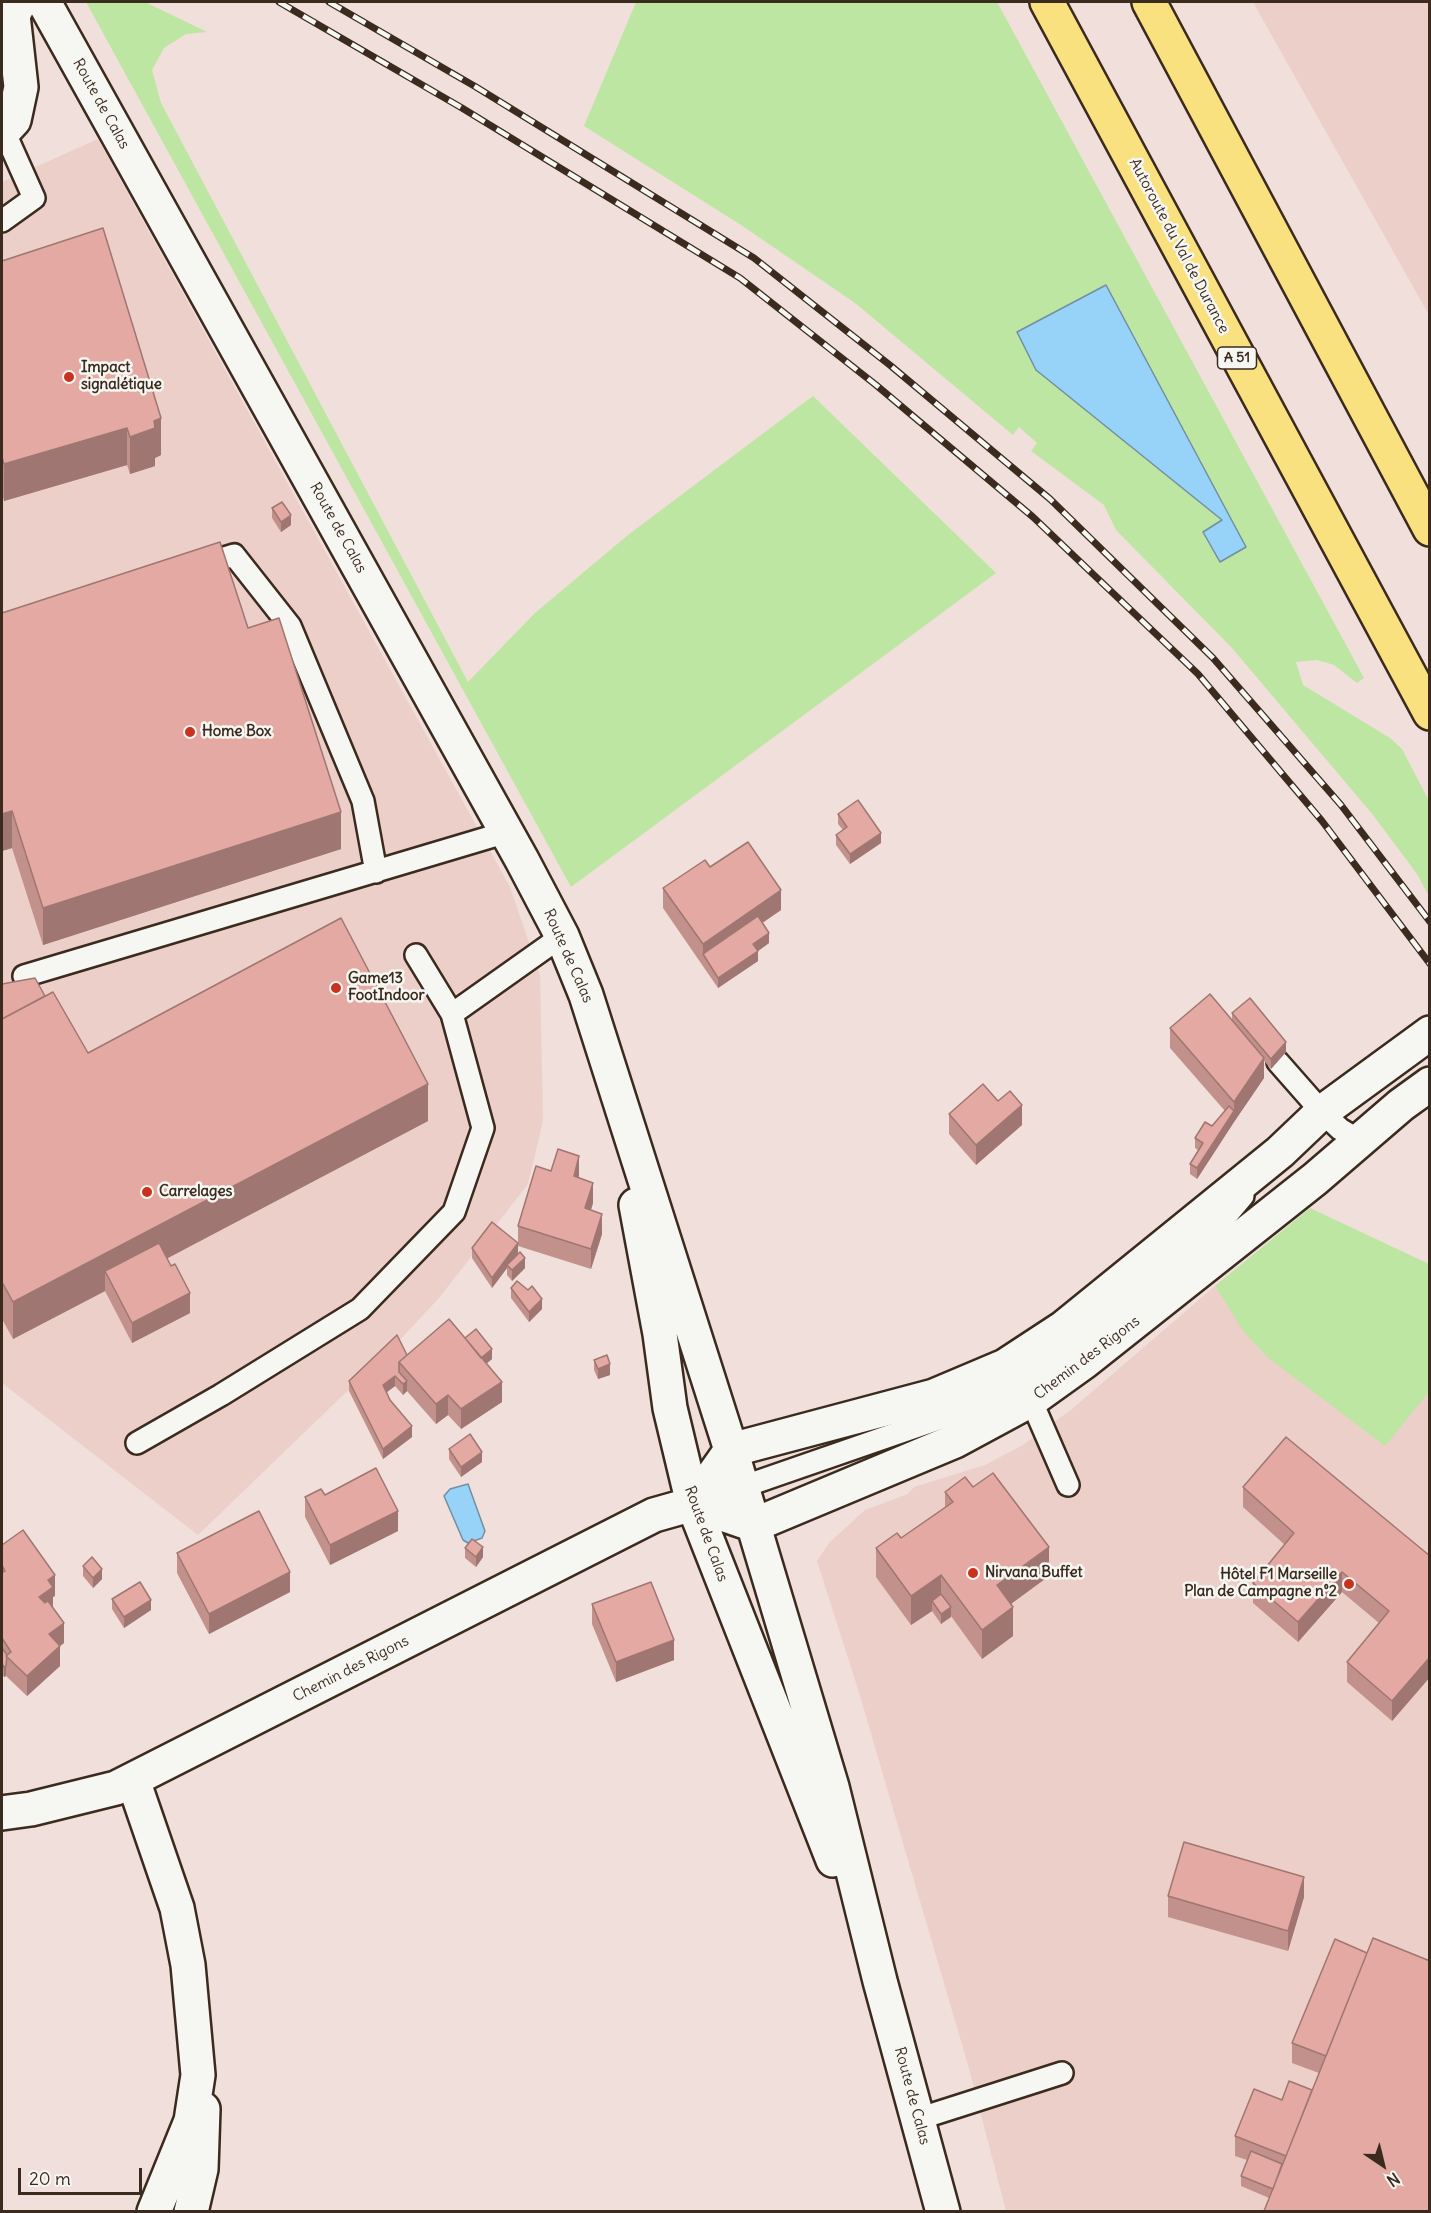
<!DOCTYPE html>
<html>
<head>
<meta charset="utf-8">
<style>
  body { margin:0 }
  #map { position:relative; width:1431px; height:2213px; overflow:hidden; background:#f0dfda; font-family:Delius,sans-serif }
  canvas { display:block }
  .frame { position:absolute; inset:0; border:3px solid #3b2a1e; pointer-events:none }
  .north { position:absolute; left:1353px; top:2135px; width:60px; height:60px; -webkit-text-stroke:4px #f6f6f2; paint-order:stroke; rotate:145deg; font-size:16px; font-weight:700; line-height:24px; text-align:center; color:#3b2a1e }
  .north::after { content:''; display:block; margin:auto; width:21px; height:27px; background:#3b2a1e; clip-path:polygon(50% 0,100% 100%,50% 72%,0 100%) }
  .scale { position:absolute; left:18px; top:2168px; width:124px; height:27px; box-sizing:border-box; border:3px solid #3b2a1e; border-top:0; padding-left:8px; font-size:18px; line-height:21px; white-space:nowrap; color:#3b2a1e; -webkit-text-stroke:4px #f6f6f2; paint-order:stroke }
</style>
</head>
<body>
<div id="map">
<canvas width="1431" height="2213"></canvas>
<div class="frame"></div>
<div class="north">N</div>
<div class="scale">20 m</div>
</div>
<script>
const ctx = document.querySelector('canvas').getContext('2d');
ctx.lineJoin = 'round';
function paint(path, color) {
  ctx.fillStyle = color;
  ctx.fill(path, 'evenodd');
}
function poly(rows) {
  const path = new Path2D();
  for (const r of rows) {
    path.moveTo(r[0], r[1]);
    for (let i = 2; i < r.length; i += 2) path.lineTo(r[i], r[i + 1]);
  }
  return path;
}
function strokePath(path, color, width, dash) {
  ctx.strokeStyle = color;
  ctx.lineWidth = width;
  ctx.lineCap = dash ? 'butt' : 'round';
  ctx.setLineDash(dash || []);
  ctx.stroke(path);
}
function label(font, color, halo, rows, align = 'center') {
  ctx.font = font + ' Delius,sans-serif';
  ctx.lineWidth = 5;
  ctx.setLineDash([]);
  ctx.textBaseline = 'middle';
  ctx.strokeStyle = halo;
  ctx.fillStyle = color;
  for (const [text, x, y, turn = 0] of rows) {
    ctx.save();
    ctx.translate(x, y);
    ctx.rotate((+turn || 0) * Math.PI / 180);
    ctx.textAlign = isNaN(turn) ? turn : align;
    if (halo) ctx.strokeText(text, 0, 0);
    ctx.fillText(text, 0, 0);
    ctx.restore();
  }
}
paint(poly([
  [1253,2,1429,2,1429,315],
  [98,139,510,887,540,975,543,1121,528,1184,439,1298,395,1345,198,1535,2,1383,2,182],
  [1215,1286,1258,1340,1429,1389,1429,2211,1006,2211,970,2072,858,1689,817,1561,829,1543,865,1510,908,1494,914,1487,985,1465,1023,1445,1072,1409]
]), '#eccfc9');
paint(poly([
  [86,2,145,2,207,32,186,34,164,48,152,70,161,103,468,682,535,613,628,535,813,396,996,573,571,887],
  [636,2,997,2,1364,678,1357,683,1334,665,1317,660,1296,662,1303,685,1390,738,1402,749,1429,801,1429,896,1417,874,1373,815,1232,648,1116,530,1104,505,1031,451,1037,443,1019,427,1013,435,855,303,741,225,584,126],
  [1310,1208,1429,1264,1429,1392,1385,1446,1267,1357,1244,1332,1215,1286]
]), '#bde6a3');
const water = poly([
  [1106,285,1246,547,1220,562,1203,532,1222,520,1036,370,1017,332,1106,285],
  [468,1484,485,1531,482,1538,468,1543,463,1540,444,1496,450,1489,468,1484]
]);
paint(water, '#97d3f8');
strokePath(water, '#728fa1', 1.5);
const lane = poly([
  [2,221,34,198,4,131],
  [198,566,234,555,290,626,363,801,376,872],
  [416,955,452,1014,562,936],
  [24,976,507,832],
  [1278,1062,1322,1112,1340,1129,1360,1141],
  [1031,1400,1068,1485],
  [137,1443,221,1395,360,1309,454,1212,483,1128,452,1014],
  [693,1504,973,1407,1019,1383,1060,1356,1210,1235,1243,1196],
  [918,2119,1062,2073]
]);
const street = poly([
  [2,133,14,120,21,87,13,15,20,2],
  [133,1780,177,1908,188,1965,198,2075,191,2121,154,2212],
  [191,2212,201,2169,203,2109]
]);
const secondary = poly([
  [44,2,522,860,562,936,586,995,731,1450,832,1787,880,1981,943,2212],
  [636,1205,660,1334,670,1408,693,1504,833,1860],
  [693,1504,731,1450,934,1396,1005,1366,1063,1328,1280,1152,1322,1112,1430,1033],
  [2,1813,31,1809,116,1788,654,1515,693,1504,754,1525,955,1441,1031,1400,1084,1362,1315,1179,1401,1105,1430,1084]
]);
const highway = poly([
  [1047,2,1430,713],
  [1149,2,1430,529]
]);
strokePath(lane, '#3b2a1e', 26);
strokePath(street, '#3b2a1e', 38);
strokePath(secondary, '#3b2a1e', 38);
strokePath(highway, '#3b2a1e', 38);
strokePath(lane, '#f6f6f2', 21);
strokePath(street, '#f6f6f2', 33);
strokePath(secondary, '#f6f6f2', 33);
strokePath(highway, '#fae180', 33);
const rail = poly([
  [279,2,462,108,740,278,876,385,1033,517,1198,674,1322,821,1430,964],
  [329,2,476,87,754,258,891,366,1050,499,1213,658,1341,805,1430,922]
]);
strokePath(rail, '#3b2a1e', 7);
strokePath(rail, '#f6f6f2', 4.5, [14]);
paint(poly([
  [2,261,161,455,155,458,155,466,130,474,127,465,4,501,2,494],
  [272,508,291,525,281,532,272,518],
  [2,613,248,628,341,849,43,945,12,848,2,851],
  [838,814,881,843,850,864,836,845,836,835,843,830,838,824],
  [710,867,781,910,762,923,769,943,758,951,758,961,718,988,663,908,663,888],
  [2,984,45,996,88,1053,428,1121,167,1258,190,1313,132,1343,105,1291,13,1339,2,1319],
  [1232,1013,1286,1052,1271,1069,1264,1061,1264,1078,1234,1122,1197,1179,1190,1174,1190,1164,1198,1150,1195,1148,1195,1138,1212,1126,1225,1111,1170,1048,1170,1028,1232,1020],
  [949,1114,1022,1125,976,1165,949,1134],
  [551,1171,579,1176,579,1178,593,1203,591,1210,602,1234,591,1269,518,1246,518,1253,515,1257,525,1268,512,1281,507,1275,507,1268,492,1288,472,1258,472,1248,518,1242,518,1226],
  [511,1288,542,1309,529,1322,511,1298],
  [465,1338,492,1359,486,1364,502,1402,461,1429,448,1415,436,1424,407,1391,403,1395,395,1386,387,1392,390,1400,412,1437,383,1459,349,1391,349,1381,407,1355],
  [594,1360,610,1375,598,1379,594,1370],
  [449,1449,482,1462,461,1477,449,1459],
  [973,1487,1049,1576,1011,1604,1013,1636,982,1659,951,1616,941,1624,932,1611,911,1625,876,1577,876,1548,901,1538,945,1507,945,1492],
  [1243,1487,1430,1556,1430,1677,1392,1721,1347,1682,1347,1662,1379,1623,1342,1592,1298,1642,1253,1603,1253,1583,1285,1545,1243,1507],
  [325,1495,398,1531,330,1565,305,1517,305,1497],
  [2,1545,55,1596,53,1597,53,1607,64,1643,60,1646,60,1666,27,1696,6,1676,4,1677,2,1674],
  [465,1548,483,1557,476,1567,465,1558],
  [177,1553,290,1592,209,1634,177,1573],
  [83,1566,102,1579,93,1588,83,1576],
  [112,1599,151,1610,124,1628,112,1609],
  [592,1604,674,1660,616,1682,592,1624],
  [1168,1896,1304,1897,1288,1951,1168,1917],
  [1367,1953,1269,2198,1241,2186,1241,2176,1247,2160,1235,2156,1235,2136,1282,2100,1312,2090,1319,2073,1292,2063,1292,2043]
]), '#c3918b');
paint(poly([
  [161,418,161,455,155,458,155,466,130,474,130,437,154,421],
  [127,428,127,465,4,501,4,464],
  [291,515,291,525,281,532,281,522],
  [12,811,12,848,2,851,2,814],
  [341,812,341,849,43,945,43,908],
  [881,833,881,843,850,864,850,854],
  [781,890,781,910,707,961,703,954,703,944],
  [769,933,769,943,758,951,758,961,718,988,718,978,753,944],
  [1286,1042,1286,1052,1271,1069,1271,1059],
  [1264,1058,1264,1078,1234,1122,1197,1179,1197,1168,1234,1111,1234,1102],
  [428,1084,428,1121,113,1287,105,1271,105,1291,13,1339,13,1302],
  [1022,1105,1022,1125,976,1165,976,1145],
  [579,1156,579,1176,574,1196,574,1176],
  [593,1183,593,1203,585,1228,585,1208],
  [602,1214,602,1234,591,1269,591,1249],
  [518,1243,518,1253,508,1266,507,1265,507,1268,492,1288,492,1278],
  [525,1258,525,1268,512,1281,512,1270],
  [190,1293,190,1313,132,1343,132,1323],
  [542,1299,542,1309,529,1322,529,1312],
  [492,1349,492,1359,477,1371,477,1361],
  [610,1364,610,1375,598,1379,598,1369],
  [395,1376,395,1386,383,1395,383,1385],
  [407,1381,407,1391,403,1395,403,1384],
  [502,1382,502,1402,461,1429,461,1409],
  [448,1395,448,1415,436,1424,436,1404],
  [412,1426,412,1437,383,1459,383,1449],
  [482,1452,482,1462,461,1477,461,1467],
  [398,1511,398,1531,330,1565,330,1545],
  [483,1547,483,1557,476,1567,476,1557],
  [1049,1547,1049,1576,997,1614,997,1585],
  [102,1569,102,1579,93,1588,93,1578],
  [290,1572,290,1592,209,1634,209,1614],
  [1342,1572,1342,1592,1298,1642,1298,1622],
  [55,1575,55,1596,53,1597,53,1608,39,1617,39,1597,48,1580],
  [941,1575,941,1604,932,1601,932,1611,911,1625,911,1596],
  [151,1600,151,1610,124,1628,124,1617],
  [951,1607,951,1617,941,1624,941,1614],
  [1013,1607,1013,1636,982,1659,982,1630],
  [64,1623,64,1643,49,1654,49,1634],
  [674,1640,674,1660,616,1682,616,1662],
  [60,1646,60,1666,27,1696,27,1676],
  [1430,1657,1430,1677,1392,1721,1392,1701],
  [6,1666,6,1676,4,1677,4,1667],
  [1304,1877,1304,1897,1288,1951,1288,1931]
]), '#9f7671');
const building = poly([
  [103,228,161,418,154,421,155,428,130,437,127,428,4,464,2,457,2,261,103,228],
  [282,502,291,515,281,522,272,508,282,502],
  [220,542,248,628,279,618,341,812,43,908,12,811,2,814,2,613,220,542],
  [858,800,881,833,850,854,836,835,847,827,838,814,858,800],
  [748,842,781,890,703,944,663,888,705,860,710,867,748,842],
  [758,916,769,933,753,944,758,951,718,978,703,954,758,916],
  [341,918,428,1084,13,1302,2,1282,2,1019,53,992,88,1053,341,918],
  [35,978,45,996,2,1019,2,984,35,978],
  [1210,994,1264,1058,1234,1102,1170,1028,1210,994],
  [1250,998,1286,1042,1271,1059,1232,1013,1250,998],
  [983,1084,998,1101,1010,1091,1022,1105,976,1145,949,1114,983,1084],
  [1229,1106,1234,1111,1197,1168,1190,1164,1203,1143,1195,1138,1205,1122,1212,1126,1229,1106],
  [558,1149,579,1156,574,1176,593,1183,585,1208,602,1214,591,1249,518,1226,536,1166,551,1171,558,1149],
  [492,1222,518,1243,492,1278,472,1248,492,1222],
  [159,1243,171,1266,175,1264,190,1293,132,1323,105,1271,159,1243],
  [520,1252,525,1258,512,1270,507,1265,520,1252],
  [517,1281,528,1290,532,1286,542,1299,529,1312,511,1288,517,1281],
  [449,1319,502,1382,461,1409,448,1395,436,1404,399,1362,449,1319],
  [476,1329,492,1349,481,1358,465,1338,476,1329],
  [397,1335,407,1355,399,1362,399,1372,407,1381,403,1384,395,1376,383,1385,390,1400,412,1426,383,1449,349,1381,397,1335],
  [607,1355,610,1364,598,1369,594,1360,607,1355],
  [470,1434,482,1452,461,1467,449,1449,470,1434],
  [1286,1437,1430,1556,1430,1657,1392,1701,1347,1662,1389,1611,1342,1572,1298,1622,1253,1583,1294,1533,1243,1487,1286,1437],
  [376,1468,398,1511,330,1545,305,1497,321,1489,325,1495,376,1468],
  [993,1473,1049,1547,997,1585,1013,1607,982,1630,941,1575,911,1596,876,1548,897,1533,901,1538,953,1502,945,1492,965,1477,973,1487,993,1473],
  [259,1511,290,1572,209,1614,177,1553,259,1511],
  [23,1530,55,1575,48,1580,53,1587,39,1597,45,1603,48,1601,64,1623,49,1634,60,1646,27,1676,6,1656,11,1652,2,1638,2,1573,5,1571,2,1565,2,1545,23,1530],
  [472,1539,483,1547,476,1557,465,1548,472,1539],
  [92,1557,102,1569,93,1578,83,1566,92,1557],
  [140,1582,151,1600,124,1617,112,1599,140,1582],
  [651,1582,674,1640,616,1662,592,1604,651,1582],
  [941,1594,951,1607,941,1614,932,1601,941,1594],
  [2,1648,7,1655,6,1666,4,1667,2,1664,2,1648],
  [1184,1842,1304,1877,1288,1931,1168,1896,1184,1842],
  [1373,1938,1430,1961,1430,2211,1264,2211,1373,1938],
  [1335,1939,1367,1953,1326,2056,1292,2043,1335,1939],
  [1289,2081,1312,2090,1286,2156,1235,2136,1254,2089,1282,2100,1289,2081],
  [1251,2151,1282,2164,1273,2189,1241,2176,1251,2151]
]);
paint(building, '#e3a9a2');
strokePath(building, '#9f7671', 1.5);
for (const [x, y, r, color] of [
  [69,377,6,"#c8321e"],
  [190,732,6,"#c8321e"],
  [336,988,6,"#c8321e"],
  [147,1192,6,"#c8321e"],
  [973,1573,6,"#c8321e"],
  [1349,1584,6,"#c8321e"]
]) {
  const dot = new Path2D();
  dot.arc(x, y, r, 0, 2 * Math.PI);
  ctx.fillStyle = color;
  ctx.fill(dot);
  strokePath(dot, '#f6f6f2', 2);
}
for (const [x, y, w] of [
  [1237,358,39]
]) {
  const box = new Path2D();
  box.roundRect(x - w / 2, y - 11, w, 22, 4.5);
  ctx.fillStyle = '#f6f6f2';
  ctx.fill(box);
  strokePath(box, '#3b2a1e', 1.5);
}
label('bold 14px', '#3b2a1e', null, [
  ["A 51",1237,358]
]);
label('15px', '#3b2a1e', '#f6f6f2', [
  ["Route de Calas",101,104,61],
  ["Autoroute du Val de Durance",1179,246,62],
  ["Route de Calas",338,528,61],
  ["Route de Calas",568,956,66],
  ["Chemin des Rigons",1087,1358,-37],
  ["Route de Calas",706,1534,70],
  ["Chemin des Rigons",351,1669,-27],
  ["Route de Calas",912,2096,75]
]);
label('bold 15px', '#3b2a1e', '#f6f6f2', [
  ["Impact",81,368],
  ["signalétique",81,385],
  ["Home Box",202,732],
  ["Game13",348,979],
  ["FootIndoor",348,996],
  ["Carrelages",159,1192],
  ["Nirvana Buffet",985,1573],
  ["Hôtel F1 Marseille",1337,1575,"right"],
  ["Plan de Campagne n°2",1337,1592,"right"]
], 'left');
</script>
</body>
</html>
